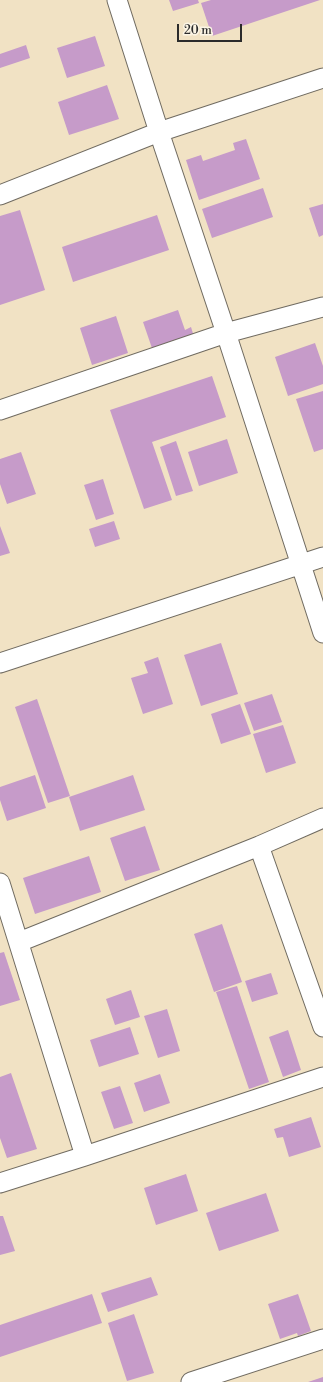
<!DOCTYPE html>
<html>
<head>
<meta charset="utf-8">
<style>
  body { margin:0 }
  #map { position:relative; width:323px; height:1382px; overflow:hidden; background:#f1e2c4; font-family:"Libre Bodoni",serif }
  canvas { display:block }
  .scale { position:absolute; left:177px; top:24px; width:65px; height:18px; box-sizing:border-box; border:2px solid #2b2b2b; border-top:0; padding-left:5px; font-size:12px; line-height:14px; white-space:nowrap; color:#2b2b2b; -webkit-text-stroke:3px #fcf5e5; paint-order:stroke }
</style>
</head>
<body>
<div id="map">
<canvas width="323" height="1382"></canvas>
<div class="scale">20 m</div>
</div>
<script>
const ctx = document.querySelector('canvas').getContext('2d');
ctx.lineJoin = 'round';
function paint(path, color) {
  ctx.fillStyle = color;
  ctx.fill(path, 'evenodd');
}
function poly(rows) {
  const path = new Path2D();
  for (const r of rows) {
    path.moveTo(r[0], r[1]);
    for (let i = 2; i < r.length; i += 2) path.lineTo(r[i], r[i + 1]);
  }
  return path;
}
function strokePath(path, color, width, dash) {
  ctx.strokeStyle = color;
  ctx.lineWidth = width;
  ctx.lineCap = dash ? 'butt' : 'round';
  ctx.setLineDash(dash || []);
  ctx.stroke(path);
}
paint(poly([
  [169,0,198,0,199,3,173,11],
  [211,0,320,0,212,36,201,3],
  [95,36,105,66,67,78,57,48],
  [26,45,30,58,0,68,0,54],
  [107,85,119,119,69,135,58,102],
  [246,139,260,179,199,200,186,160,201,155,203,161,235,150,233,143],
  [263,188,273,217,212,238,202,209],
  [323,204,323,235,319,237,309,208],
  [20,210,45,290,0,305,0,216],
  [157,215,169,250,73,282,62,247],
  [178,310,185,330,191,327,195,340,154,354,143,322],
  [116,316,128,353,92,365,80,328],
  [315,343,323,366,323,384,288,396,275,357],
  [212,376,226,417,152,442,172,500,144,509,110,410],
  [323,391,323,449,314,452,296,399],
  [227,439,238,473,199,486,188,452],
  [176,441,193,491,176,496,160,447],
  [21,452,36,494,7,504,0,484,0,459],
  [103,479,114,514,96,520,84,485],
  [114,521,120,539,95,547,89,529],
  [0,526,10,553,0,556],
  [221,643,238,694,201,706,184,655],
  [158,657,173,704,143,714,131,678,148,673,144,662],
  [272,694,282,722,254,731,244,703],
  [37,699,70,796,48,803,15,707],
  [240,704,251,734,221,744,211,714],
  [283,725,296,763,266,773,253,734],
  [35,775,46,808,7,821,0,800,0,787],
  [133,775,145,810,80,831,69,797],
  [145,826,160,870,125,881,110,838],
  [89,856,101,892,35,914,23,878],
  [222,924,242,982,214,992,194,934],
  [4,952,20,1000,0,1006,0,953],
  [271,973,278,994,252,1002,245,981],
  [237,986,269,1082,249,1089,216,992],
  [131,990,140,1017,115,1025,106,999],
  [167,1009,180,1051,158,1058,144,1016],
  [130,1027,139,1054,99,1067,90,1040],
  [288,1030,301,1070,283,1077,269,1037],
  [11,1073,37,1149,7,1158,0,1138,0,1077],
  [160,1074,170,1103,144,1112,134,1083],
  [120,1086,133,1123,114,1129,101,1092],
  [311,1117,321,1147,289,1157,283,1137,277,1138,274,1129],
  [186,1174,198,1211,156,1225,144,1188],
  [266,1193,279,1231,219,1251,206,1213],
  [0,1216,3,1216,15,1251,0,1255],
  [151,1277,158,1295,108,1312,101,1293],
  [92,1294,102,1323,0,1357,0,1325],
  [298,1294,311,1331,298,1336,297,1333,280,1339,268,1304],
  [134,1314,154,1373,127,1381,108,1323],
  [323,1377,323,1382,308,1382]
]), '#c69bc9');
const street = poly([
  [117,0,159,132,226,333,323,633],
  [0,195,159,132,323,78],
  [0,410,226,333,323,307],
  [0,663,323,557],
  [259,846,323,1027],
  [0,883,85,1156],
  [19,942,259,846,323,818],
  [0,1183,85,1156,323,1077],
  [191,1382,323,1339]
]);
strokePath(street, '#706b61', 21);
strokePath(street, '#fff', 19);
</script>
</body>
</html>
